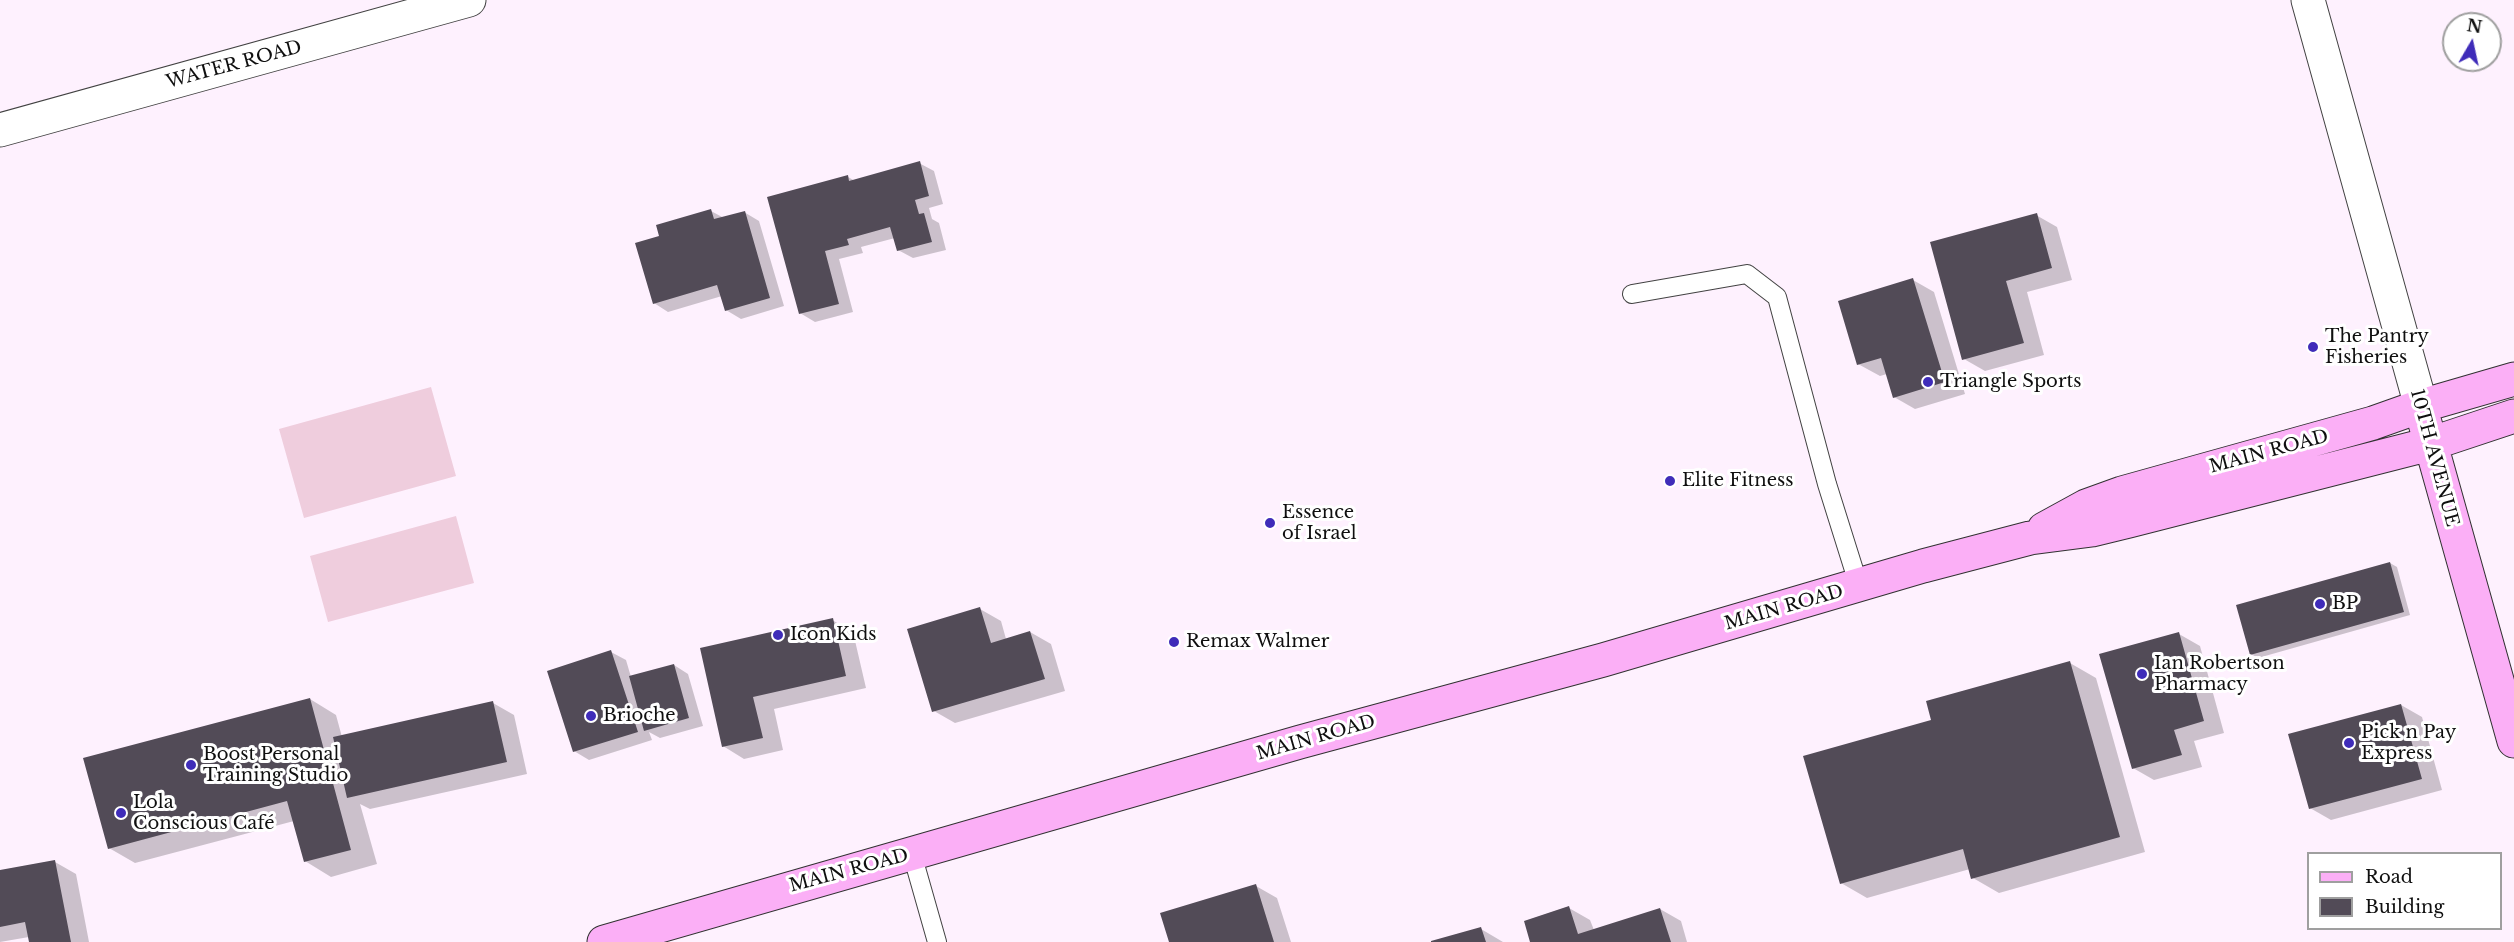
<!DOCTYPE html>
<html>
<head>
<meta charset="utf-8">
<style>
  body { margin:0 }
  #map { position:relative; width:2514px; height:942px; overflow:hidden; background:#fef1fe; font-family:"Libre Baskerville",serif }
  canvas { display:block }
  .legend { position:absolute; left:2307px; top:852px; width:195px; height:78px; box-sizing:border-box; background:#fff; border:2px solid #9f9f9f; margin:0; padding:8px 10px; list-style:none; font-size:18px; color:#0f0f0f }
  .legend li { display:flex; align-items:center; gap:12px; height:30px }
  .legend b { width:30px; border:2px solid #9f9f9f }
  .north { position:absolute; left:2442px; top:12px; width:60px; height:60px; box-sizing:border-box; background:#fff; border:2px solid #9f9f9f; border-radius:50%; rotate:9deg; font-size:16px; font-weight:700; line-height:24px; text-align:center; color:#0f0f0f }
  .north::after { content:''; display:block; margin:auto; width:21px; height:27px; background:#3f2cb9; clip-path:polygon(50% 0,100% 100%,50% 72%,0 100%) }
</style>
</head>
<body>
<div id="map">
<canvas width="2514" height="942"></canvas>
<ul class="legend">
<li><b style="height:8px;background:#fbaff6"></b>Road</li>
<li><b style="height:16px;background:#524b57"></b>Building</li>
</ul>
<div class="north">N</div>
</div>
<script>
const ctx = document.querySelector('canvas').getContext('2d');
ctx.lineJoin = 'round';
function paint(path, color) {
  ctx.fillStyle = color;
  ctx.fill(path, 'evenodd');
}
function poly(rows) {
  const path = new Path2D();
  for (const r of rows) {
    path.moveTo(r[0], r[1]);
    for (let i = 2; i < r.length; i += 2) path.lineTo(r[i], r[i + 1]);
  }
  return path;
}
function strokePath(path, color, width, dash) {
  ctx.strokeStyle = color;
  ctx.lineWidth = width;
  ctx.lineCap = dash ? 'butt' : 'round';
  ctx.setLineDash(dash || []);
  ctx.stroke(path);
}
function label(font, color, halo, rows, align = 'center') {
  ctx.font = font + ' "Libre Baskerville",serif';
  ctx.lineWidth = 6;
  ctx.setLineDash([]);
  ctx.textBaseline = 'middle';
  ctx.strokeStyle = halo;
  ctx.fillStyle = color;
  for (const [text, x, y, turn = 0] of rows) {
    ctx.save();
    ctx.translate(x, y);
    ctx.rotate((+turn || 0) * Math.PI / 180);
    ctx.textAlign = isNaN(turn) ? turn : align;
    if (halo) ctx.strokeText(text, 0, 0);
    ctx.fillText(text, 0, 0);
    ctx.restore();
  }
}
paint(poly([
  [431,387,456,476,304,518,279,429],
  [456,516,474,583,328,622,310,556]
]), '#efcddd');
paint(poly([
  [919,163,934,171,943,204,929,208,932,219,939,223,946,250,913,258,898,250,895,238,861,247,863,253,839,259,853,312,815,322,800,313,848,177,855,181],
  [711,211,724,218,744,212,759,221,784,306,741,319,726,310,722,296,668,312,654,303,661,237],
  [2036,215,2057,227,2072,280,2027,292,2044,355,1985,371,1964,359],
  [1913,280,1934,292,1965,394,1915,409,1894,397,1887,374,1880,376,1858,364],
  [2390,563,2397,567,2410,615,2258,658,2251,654],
  [980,609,1001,621,1006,639,1030,632,1051,644,1065,691,955,723,934,711],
  [832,620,853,632,866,688,774,709,783,750,744,759,723,746,702,649],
  [2179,634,2200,646,2224,733,2194,741,2202,767,2154,780,2133,768],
  [611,652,626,660,631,677,674,665,688,674,703,726,660,738,649,732,652,740,589,760,574,751],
  [2070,663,2096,678,2145,852,1999,893,1973,878,1970,869,1867,898,1841,883,1933,721],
  [310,699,336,715,342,737,493,703,514,715,527,774,370,809,360,804,377,864,331,877,305,861,294,821,135,863,109,848],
  [2401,705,2422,717,2442,790,2331,820,2310,808],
  [55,862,76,874,89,942,30,942,29,937,0,942,0,872],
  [1256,886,1277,898,1291,942,1170,942],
  [1569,908,1590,920,1594,930,1660,909,1681,921,1687,942,1532,942],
  [1481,929,1503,942,1434,942]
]), '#0003');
paint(poly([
  [920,161,929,196,915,200,919,214,924,213,932,242,897,251,890,227,847,239,849,245,825,251,839,304,799,314,767,197,848,175,849,181],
  [711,209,714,219,745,211,770,298,725,311,717,285,653,304,635,243,659,236,656,225],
  [2037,213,2052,268,2006,281,2024,343,1962,360,1930,242],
  [1913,278,1945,382,1893,398,1881,358,1857,365,1838,301],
  [2390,562,2404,612,2250,655,2236,605],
  [980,607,991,643,1030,631,1045,679,932,712,907,629],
  [833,618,846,676,753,697,763,738,722,747,700,648],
  [2179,632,2204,721,2174,730,2182,755,2132,769,2099,654],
  [611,650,638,732,573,752,547,671],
  [2070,661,2120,837,1971,879,1963,849,1840,884,1803,756,1931,720,1926,701],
  [674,664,689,718,644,731,629,676],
  [310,698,351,850,304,862,287,801,108,849,83,758],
  [493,701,507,762,347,798,333,737],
  [2401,704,2422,779,2309,809,2288,734],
  [55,860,71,942,29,942,25,922,0,927,0,870],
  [1256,884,1274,942,1169,942,1160,913],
  [1569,906,1578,934,1660,908,1671,942,1530,942,1524,921],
  [1481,927,1486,942,1431,942,1431,941]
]), '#524b57');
const lane = poly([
  [1632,294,1747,274,1777,297,1827,484,1859,586],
  [912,854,937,942]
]);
const street = poly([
  [2308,0,2421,406],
  [0,130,469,0]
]);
const secondary = poly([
  [2425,423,2514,741],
  [2044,529,2086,506,2122,493,2373,423,2421,406,2514,379],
  [604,942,1300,742,1603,660,1923,566,2030,538,2092,530,2129,521,2430,444,2514,416]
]);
strokePath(lane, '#424242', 20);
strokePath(street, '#424242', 35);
strokePath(secondary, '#313131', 35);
strokePath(lane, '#fff', 18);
strokePath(street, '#fff', 33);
strokePath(secondary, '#fbaff6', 33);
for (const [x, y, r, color] of [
  [2313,347,6,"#3f2cb9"],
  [1928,382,6,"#3f2cb9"],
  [1670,481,6,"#3f2cb9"],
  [1270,523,6,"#3f2cb9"],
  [2320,604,6,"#3f2cb9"],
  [778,635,6,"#3f2cb9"],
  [1174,642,6,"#3f2cb9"],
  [2142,674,6,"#3f2cb9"],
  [591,716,6,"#3f2cb9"],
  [2349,743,6,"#3f2cb9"],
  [191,765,6,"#3f2cb9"],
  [121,813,6,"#3f2cb9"]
]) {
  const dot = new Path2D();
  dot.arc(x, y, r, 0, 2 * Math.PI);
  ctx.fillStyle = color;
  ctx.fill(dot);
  strokePath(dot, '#fff', 2);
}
label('18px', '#0f0f0f', '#fff', [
  ["WATER ROAD",234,65,-15],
  ["MAIN ROAD",2269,452,-15],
  ["10TH AVENUE",2434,458,75],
  ["MAIN ROAD",1784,608,-16],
  ["MAIN ROAD",1316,738,-16],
  ["MAIN ROAD",849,871,-15]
]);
label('18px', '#0f0f0f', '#fff', [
  ["The Pantry",2325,337],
  ["Fisheries",2325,358],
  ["Triangle Sports",1940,382],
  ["Elite Fitness",1682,481],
  ["Essence",1282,513],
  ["of Israel",1282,534],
  ["BP",2332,604],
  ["Icon Kids",790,635],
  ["Remax Walmer",1186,642],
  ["Ian Robertson",2154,664],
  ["Pharmacy",2154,685],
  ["Brioche",603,716],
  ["Pick n Pay",2361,733],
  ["Express",2361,754],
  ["Boost Personal",203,755],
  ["Training Studio",203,776],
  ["Lola",133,803],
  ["Conscious Café",133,824]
], 'left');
</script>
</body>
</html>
